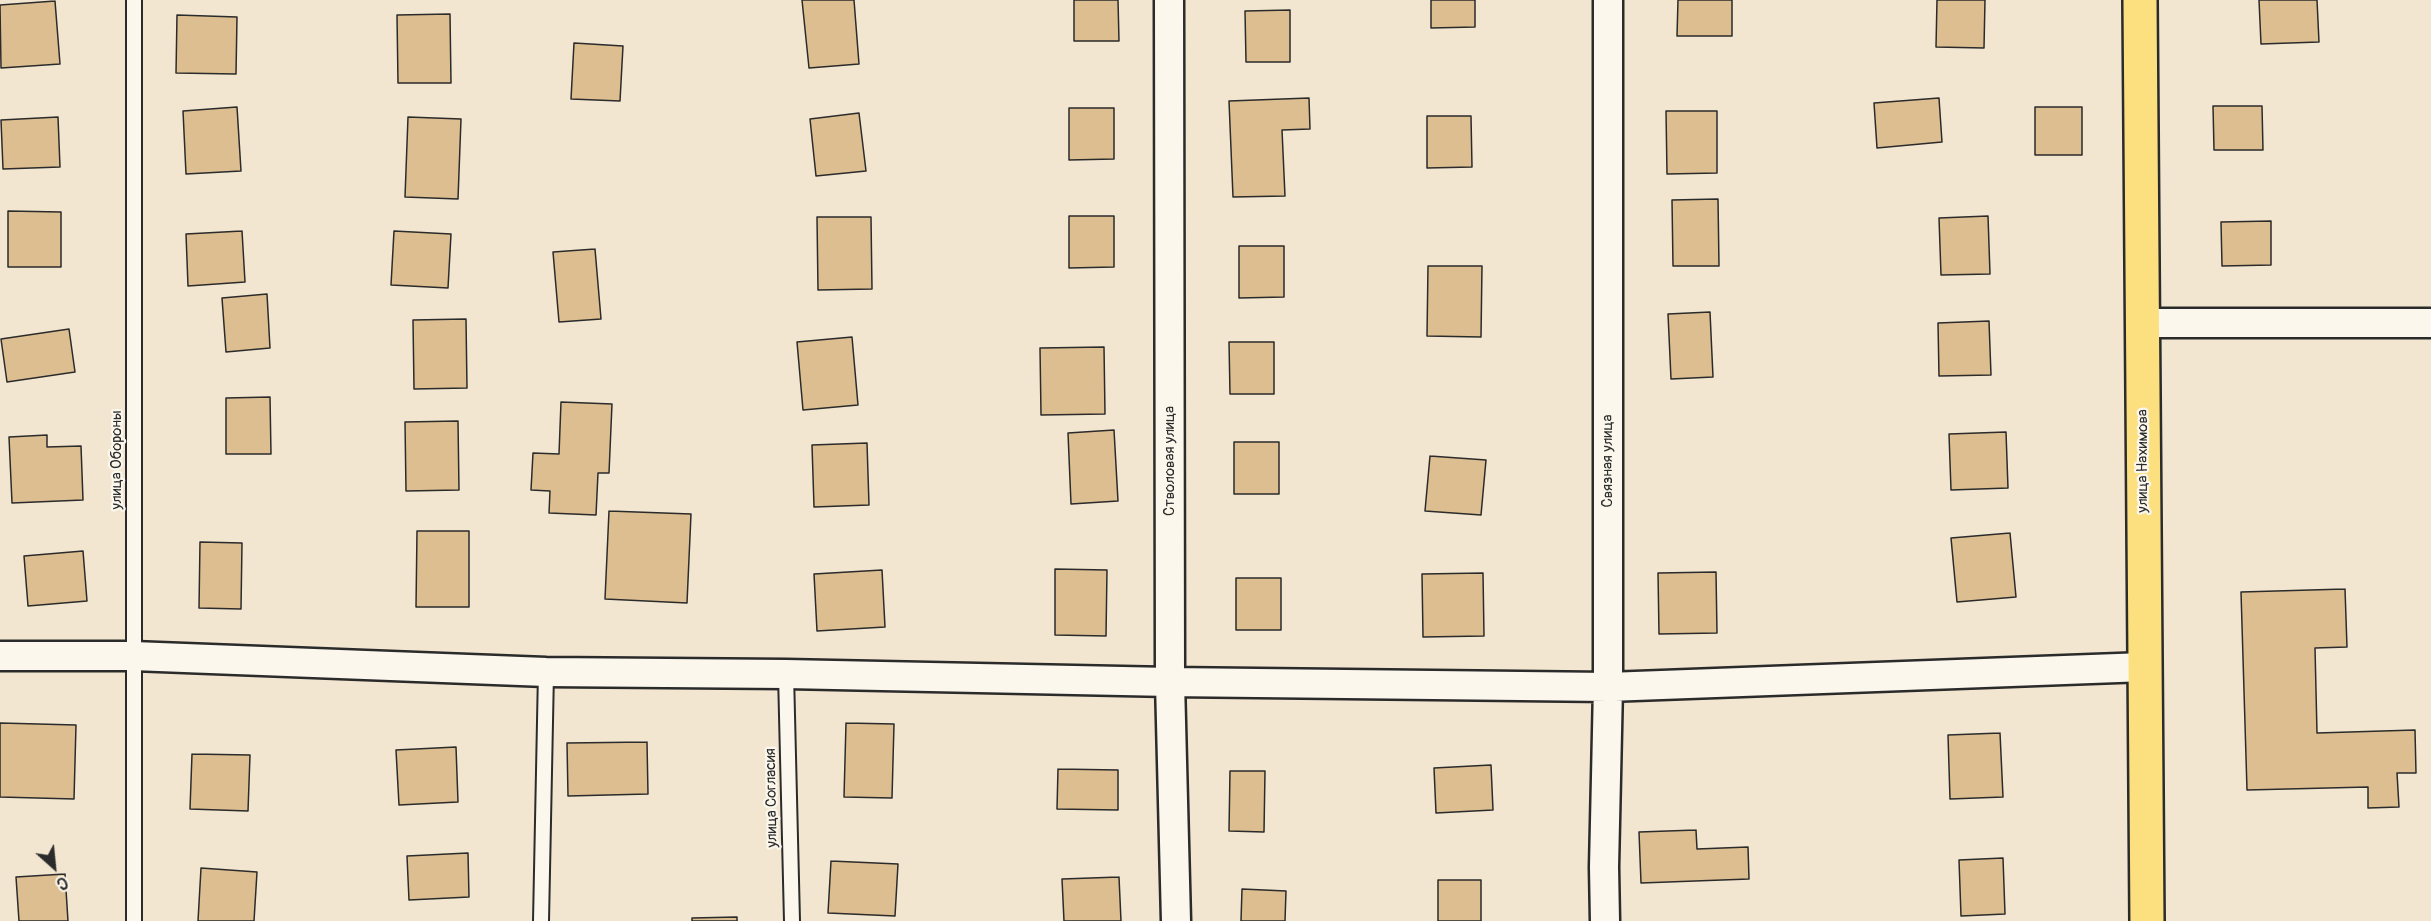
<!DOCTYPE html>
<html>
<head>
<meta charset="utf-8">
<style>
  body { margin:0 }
  #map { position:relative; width:2431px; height:921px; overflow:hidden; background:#f2e6d0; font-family:Pangolin,sans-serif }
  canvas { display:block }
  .north { position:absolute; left:24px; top:837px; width:60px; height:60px; -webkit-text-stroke:4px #fbf7ec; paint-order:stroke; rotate:153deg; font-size:16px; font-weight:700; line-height:24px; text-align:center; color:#2b2b2b }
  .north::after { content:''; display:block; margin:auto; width:21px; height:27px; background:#2b2b2b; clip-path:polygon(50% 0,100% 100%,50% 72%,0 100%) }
</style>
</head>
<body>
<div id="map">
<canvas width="2431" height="921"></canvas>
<div class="north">С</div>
</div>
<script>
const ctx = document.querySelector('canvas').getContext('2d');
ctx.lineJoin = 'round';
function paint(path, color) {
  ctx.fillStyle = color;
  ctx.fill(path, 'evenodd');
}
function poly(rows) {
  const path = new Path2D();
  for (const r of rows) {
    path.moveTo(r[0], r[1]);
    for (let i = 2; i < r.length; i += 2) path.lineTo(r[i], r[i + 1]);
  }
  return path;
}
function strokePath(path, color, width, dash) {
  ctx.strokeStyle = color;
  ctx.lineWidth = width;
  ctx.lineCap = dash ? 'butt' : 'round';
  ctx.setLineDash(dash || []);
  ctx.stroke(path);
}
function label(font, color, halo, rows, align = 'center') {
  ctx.font = font + ' Pangolin,sans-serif';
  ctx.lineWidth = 4.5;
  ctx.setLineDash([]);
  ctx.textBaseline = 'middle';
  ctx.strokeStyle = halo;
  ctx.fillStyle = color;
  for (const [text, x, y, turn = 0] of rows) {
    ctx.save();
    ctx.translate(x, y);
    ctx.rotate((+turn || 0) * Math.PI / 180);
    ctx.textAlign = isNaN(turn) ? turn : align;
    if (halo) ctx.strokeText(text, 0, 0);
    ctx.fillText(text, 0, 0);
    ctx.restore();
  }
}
const building = poly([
  [802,0,854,0,859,64,809,68,802,0],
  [1074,0,1118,0,1119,41,1074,41,1074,0],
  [1431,0,1475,0,1475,27,1431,28,1431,0],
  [1678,0,1732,0,1732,36,1677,36,1678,0],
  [1937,0,1985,0,1984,48,1936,47,1937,0],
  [2259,0,2317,0,2319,42,2261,44,2259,0],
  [55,1,60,64,1,68,0,5,55,1],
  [1290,10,1290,62,1246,62,1245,11,1290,10],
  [450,14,451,83,398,83,397,15,450,14],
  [177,15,237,17,236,74,176,73,177,15],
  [574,43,623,46,620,101,571,99,574,43],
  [1309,98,1310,129,1282,130,1285,196,1233,197,1229,101,1309,98],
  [1939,98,1942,142,1877,148,1874,103,1939,98],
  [2213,106,2262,106,2263,150,2214,150,2213,106],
  [237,107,241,171,186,174,183,111,237,107],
  [2035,107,2082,107,2082,155,2035,155,2035,107],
  [1069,108,1114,108,1114,159,1069,160,1069,108],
  [1666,111,1717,111,1717,173,1667,174,1666,111],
  [859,113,866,171,816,176,810,119,859,113],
  [1427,116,1471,116,1472,167,1427,168,1427,116],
  [58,117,60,167,3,169,1,120,58,117],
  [408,117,461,119,458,199,405,197,408,117],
  [1718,199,1719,266,1673,266,1672,200,1718,199],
  [8,211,61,212,61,267,8,267,8,211],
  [1069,216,1114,216,1114,267,1069,268,1069,216],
  [1988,216,1990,274,1941,275,1939,218,1988,216],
  [817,217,871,217,872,289,818,290,817,217],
  [2271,221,2271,265,2222,266,2221,222,2271,221],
  [242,231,245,282,188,286,186,234,242,231],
  [394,231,451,234,448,288,391,285,394,231],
  [1239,246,1284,246,1284,297,1239,298,1239,246],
  [595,249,601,319,559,322,553,252,595,249],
  [1428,266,1482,266,1481,337,1427,336,1428,266],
  [267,294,270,348,226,352,222,298,267,294],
  [1710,312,1713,377,1671,379,1668,314,1710,312],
  [466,319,467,388,414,389,413,320,466,319],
  [1989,321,1991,375,1939,376,1938,323,1989,321],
  [69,329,75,372,7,382,1,339,69,329],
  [852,337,858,405,803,410,797,342,852,337],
  [1229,342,1274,342,1274,394,1230,394,1229,342],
  [1104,347,1105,414,1041,415,1040,348,1104,347],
  [270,397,271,454,226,454,226,398,270,397],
  [561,402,612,404,609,473,598,473,596,515,549,513,550,491,531,490,533,453,559,454,561,402],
  [458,421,459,490,406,491,405,422,458,421],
  [1114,430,1118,501,1071,504,1068,433,1114,430],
  [2006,432,2008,488,1951,490,1949,434,2006,432],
  [47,435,47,447,81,446,83,500,12,503,9,437,47,435],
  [1234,442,1279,442,1279,494,1234,494,1234,442],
  [867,443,869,505,814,507,812,445,867,443],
  [1430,456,1486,460,1481,515,1425,511,1430,456],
  [609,511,691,514,687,603,605,599,609,511],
  [417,531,469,531,469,607,416,607,417,531],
  [2010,533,2016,597,1957,602,1951,538,2010,533],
  [200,542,242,543,241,609,199,608,200,542],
  [83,551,87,601,28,606,24,556,83,551],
  [1055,569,1107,570,1106,636,1055,635,1055,569],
  [882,570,885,627,817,631,814,574,882,570],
  [1716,572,1717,633,1659,634,1658,573,1716,572],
  [1483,573,1484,636,1423,637,1422,574,1483,573],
  [1236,578,1281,578,1281,630,1236,630,1236,578],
  [2345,589,2347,647,2315,648,2317,733,2415,730,2416,773,2397,773,2399,807,2368,808,2368,787,2247,790,2241,592,2345,589],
  [0,723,76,725,74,799,0,797,0,723],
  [846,723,894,724,892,798,844,797,846,723],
  [2000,733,2003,797,1950,799,1948,735,2000,733],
  [647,742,648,794,568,796,567,743,647,742],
  [456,747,458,802,399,805,396,750,456,747],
  [192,754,250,755,248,811,190,809,192,754],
  [1491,765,1493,810,1436,813,1434,768,1491,765],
  [1058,769,1118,770,1118,810,1057,809,1058,769],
  [1230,771,1265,771,1264,832,1229,831,1230,771],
  [1696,830,1697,849,1748,847,1749,879,1641,883,1639,832,1696,830],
  [468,853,469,897,409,900,407,856,468,853],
  [2003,858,2005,914,1961,916,1959,860,2003,858],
  [831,861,898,864,895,916,828,913,831,861],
  [201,868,257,872,254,921,198,921,201,868],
  [65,874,68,921,19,921,16,877,65,874],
  [1119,877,1121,921,1064,921,1062,879,1119,877],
  [1438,880,1481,880,1481,921,1438,921,1438,880],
  [1242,889,1286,891,1285,921,1241,921,1242,889],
  [737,917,737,921,692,921,692,918,737,917]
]);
paint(building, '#ddbe90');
strokePath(building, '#2b2b2b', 1.5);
const lane = poly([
  [786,674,792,921],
  [134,921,134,0],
  [541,921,546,672]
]);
const street = poly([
  [1169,0,1170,682,1176,921],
  [2142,323,2431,323],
  [0,656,133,656,546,672,786,674,1170,682,1608,687,2145,667],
  [1605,921,1604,867,1608,687,1608,0]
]);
const primary = poly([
  [2140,0,2147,921]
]);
strokePath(lane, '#2b2b2b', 18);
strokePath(street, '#2b2b2b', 33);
strokePath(primary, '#2b2b2b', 38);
strokePath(lane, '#fbf7ec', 14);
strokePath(street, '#fbf7ec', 28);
strokePath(primary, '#fce080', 33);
label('15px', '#2b2b2b', '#fbf7ec', [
  ["улица Обороны",117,460,-90],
  ["Стволовая улица",1170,461,-90],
  ["Связная улица",1608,461,-90],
  ["улица Нахимова",2143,461,-90],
  ["улица Согласия",772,798,-91]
]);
</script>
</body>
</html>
